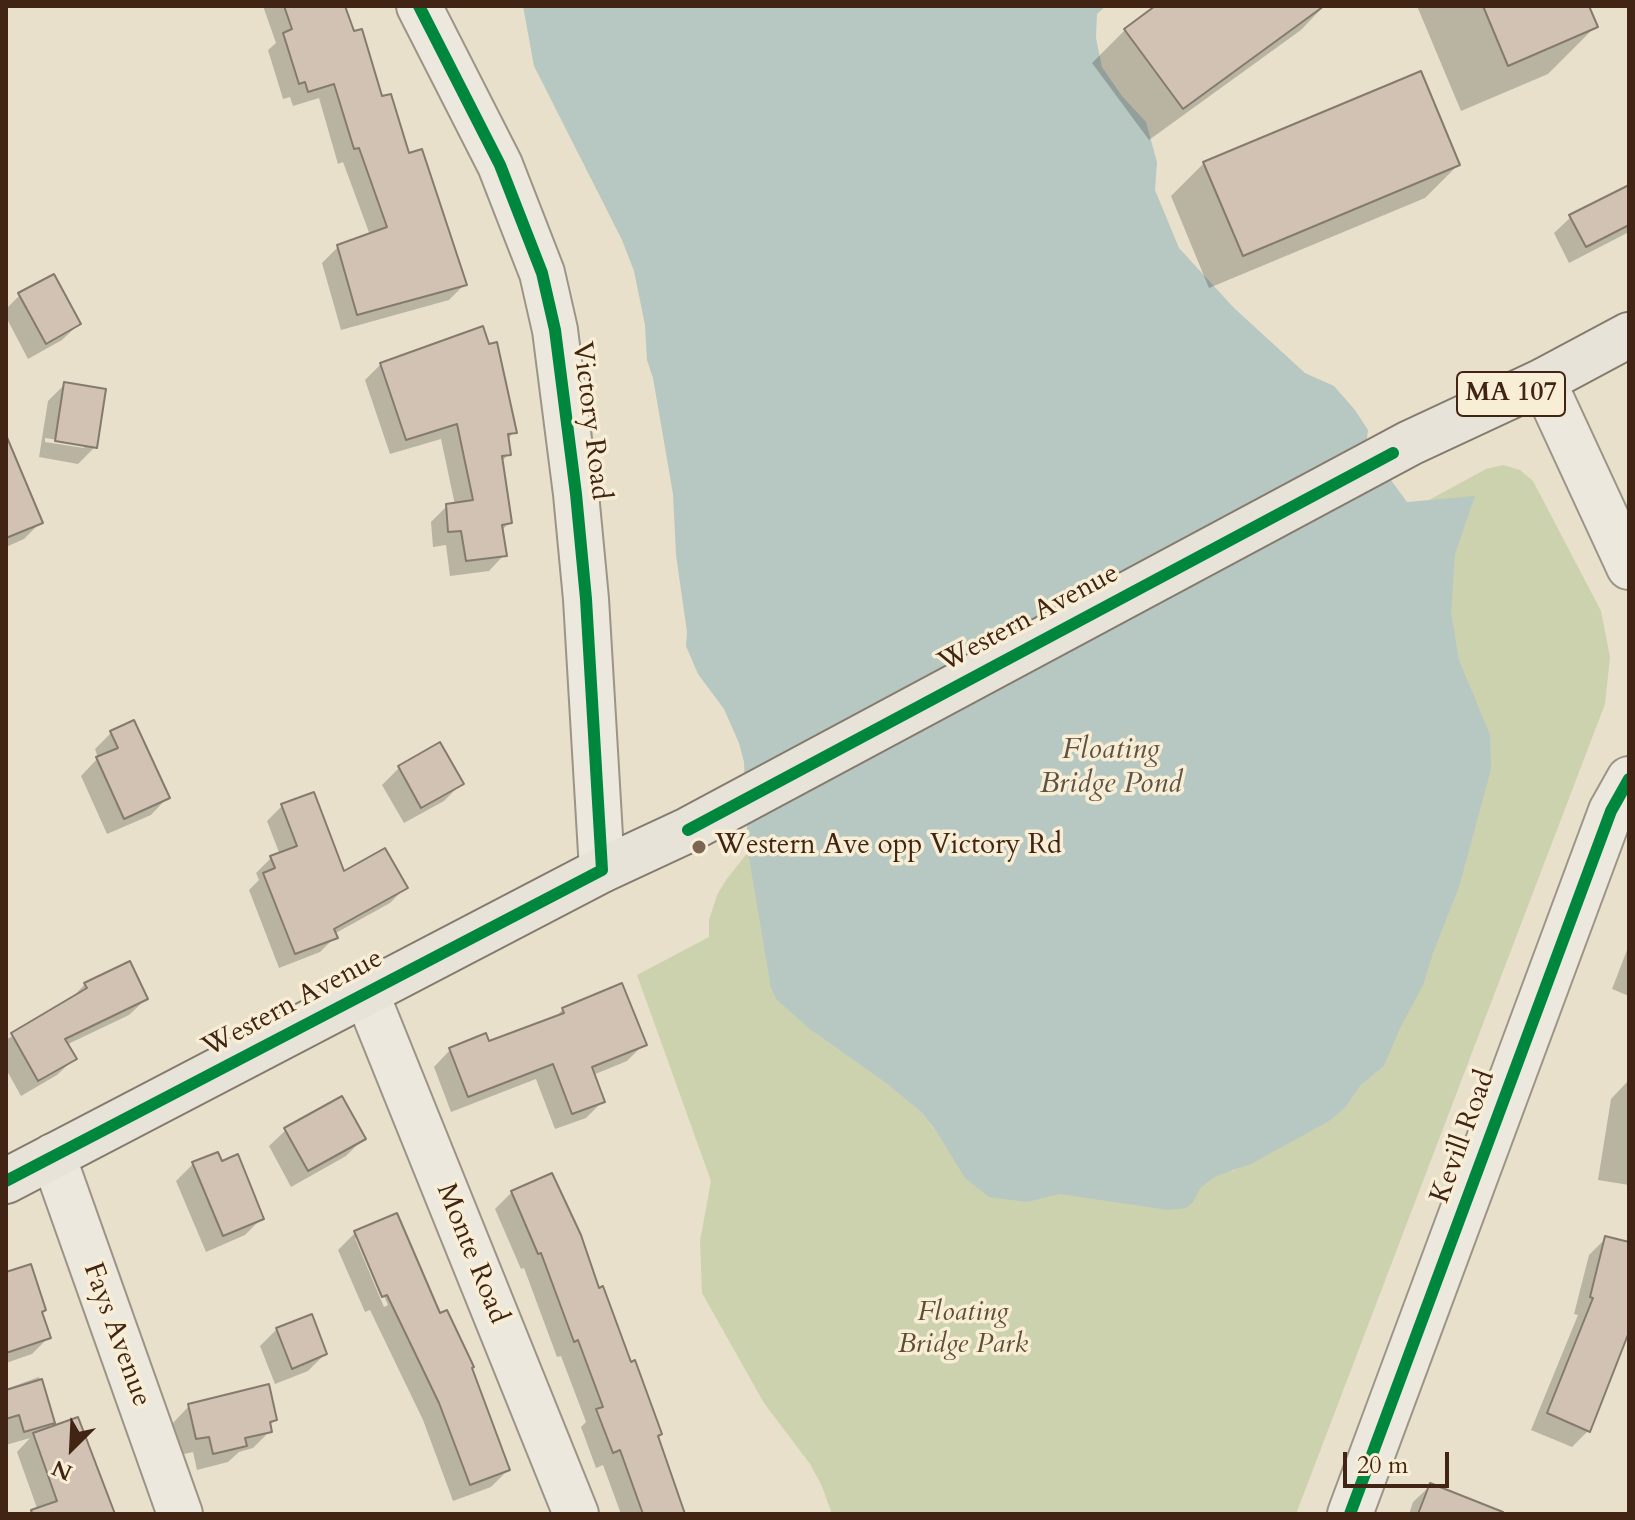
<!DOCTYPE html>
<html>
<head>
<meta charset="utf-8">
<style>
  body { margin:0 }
  #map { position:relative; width:1635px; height:1520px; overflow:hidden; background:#e8e0cb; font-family:Cardo,serif }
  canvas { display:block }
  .frame { position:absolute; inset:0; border:8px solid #412413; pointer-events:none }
  .north { position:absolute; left:32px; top:1408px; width:80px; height:80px; -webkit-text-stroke:6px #f8eed5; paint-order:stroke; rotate:204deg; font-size:22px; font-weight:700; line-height:32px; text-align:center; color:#412413 }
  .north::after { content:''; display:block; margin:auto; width:28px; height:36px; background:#412413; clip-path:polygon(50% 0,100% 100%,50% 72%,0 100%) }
  .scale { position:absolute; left:1343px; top:1452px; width:106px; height:36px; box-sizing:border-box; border:4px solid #412413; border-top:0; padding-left:10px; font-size:24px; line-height:28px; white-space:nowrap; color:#412413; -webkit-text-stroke:6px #f8eed5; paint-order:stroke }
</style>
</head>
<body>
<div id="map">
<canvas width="1635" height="1520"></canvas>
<div class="frame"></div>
<div class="north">N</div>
<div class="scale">20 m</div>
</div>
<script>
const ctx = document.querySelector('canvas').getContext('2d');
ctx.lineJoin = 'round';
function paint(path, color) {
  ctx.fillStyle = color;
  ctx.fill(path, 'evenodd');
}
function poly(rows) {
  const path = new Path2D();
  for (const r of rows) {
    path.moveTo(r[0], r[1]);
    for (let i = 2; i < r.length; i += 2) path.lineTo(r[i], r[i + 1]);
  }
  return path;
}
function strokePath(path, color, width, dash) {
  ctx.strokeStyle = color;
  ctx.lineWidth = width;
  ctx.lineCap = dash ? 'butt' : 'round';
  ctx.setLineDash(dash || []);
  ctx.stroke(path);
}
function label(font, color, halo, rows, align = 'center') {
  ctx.font = font + ' Cardo,serif';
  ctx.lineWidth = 7;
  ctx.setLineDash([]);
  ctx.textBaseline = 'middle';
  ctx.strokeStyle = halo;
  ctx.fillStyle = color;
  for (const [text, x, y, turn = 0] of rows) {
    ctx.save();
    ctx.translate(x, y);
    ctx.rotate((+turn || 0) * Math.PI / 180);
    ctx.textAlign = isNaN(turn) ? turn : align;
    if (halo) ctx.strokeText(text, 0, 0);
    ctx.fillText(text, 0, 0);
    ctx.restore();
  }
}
paint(poly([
  [1503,465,1520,470,1533,481,1601,611,1610,657,1605,704,1296,1514,832,1514,821,1484,810,1464,764,1403,702,1293,700,1241,711,1181,637,975,709,937,709,920,717,895,726,880,748,852,765,941,814,1032,887,1084,921,1112,934,1129,1233,1171,1331,1120,1345,1108,1361,1085,1384,1066,1394,519,1486,469]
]), '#ccd2ae');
paint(poly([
  [523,6,1106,6,1097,14,1096,38,1102,67,1122,96,1146,122,1157,162,1155,190,1179,248,1234,308,1305,373,1334,386,1355,410,1368,430,1366,446,1407,502,1475,496,1455,554,1451,612,1459,660,1490,735,1491,769,1459,887,1433,953,1423,985,1400,1028,1384,1066,1361,1085,1345,1108,1331,1120,1251,1164,1216,1176,1201,1187,1193,1202,1186,1208,1169,1210,1059,1194,1027,1202,989,1197,965,1178,937,1132,921,1112,887,1084,811,1030,777,1000,771,988,748,852,744,762,739,743,724,709,698,674,686,646,687,632,676,555,673,494,653,378,647,360,645,325,634,271,622,240,534,66]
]), '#b7c7c2');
paint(poly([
  [263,6,343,6,381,99,465,284,449,300,341,330,322,263,338,247,370,235,343,162,338,164,319,98,293,106,290,97,283,99,268,50,276,43],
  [1159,6,1324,6,1301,30,1149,140,1092,63,1125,30],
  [1417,6,1586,6,1595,27,1548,74,1461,111],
  [1204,163,1458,165,1425,198,1209,288,1171,196],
  [1629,187,1629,232,1569,263,1554,233,1571,217],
  [20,295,79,324,62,340,28,359,6,317,6,309],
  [488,347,514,432,507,440,509,454,501,462,510,522,501,531,504,555,489,571,450,576,446,545,433,547,431,522,447,506,455,505,441,439,390,454,365,380,381,364],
  [65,384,95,447,78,464,39,457,48,401],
  [45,438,84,444,84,448,45,442],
  [6,492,41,522,24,539,6,547],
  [111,733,167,798,151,815,107,834,81,776,98,758,95,749],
  [439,745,461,784,444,801,404,823,382,785,399,768],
  [282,806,342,874,405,888,390,903,334,934,335,937,320,952,279,968,249,890,259,880,256,873,271,858,280,855,267,821],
  [1629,945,1629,996,1612,989],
  [85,984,146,999,129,1015,66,1045,74,1059,57,1075,21,1096,6,1069,6,1040,69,1001],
  [563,1009,644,1044,627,1061,593,1075,603,1101,586,1118,555,1129,536,1079,451,1112,434,1067,450,1050,488,1044,553,1020],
  [1627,1082,1629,1082,1629,1185,1598,1180,1611,1099],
  [286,1130,363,1139,346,1156,291,1187,269,1146],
  [193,1164,262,1218,245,1235,206,1252,176,1181],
  [512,1192,598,1290,629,1364,683,1514,621,1514,603,1465,596,1468,581,1427,586,1422,561,1356,557,1357,524,1268,521,1269,495,1209],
  [355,1233,439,1316,470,1368,508,1470,491,1487,453,1501,423,1420,370,1310,365,1312,338,1250],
  [355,1238,359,1238,388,1305,384,1307],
  [1606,1238,1629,1244,1629,1333,1625,1338,1589,1430,1572,1447,1531,1430,1578,1315,1574,1314,1589,1255],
  [6,1274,40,1313,49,1337,32,1354,6,1363],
  [277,1329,325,1354,308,1371,275,1384,260,1346],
  [39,1377,53,1422,44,1432,112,1514,35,1514,38,1511,17,1452,30,1438,6,1445,6,1389],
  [189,1406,275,1420,269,1426,270,1431,253,1448,239,1452,228,1462,197,1470,193,1452,180,1455,173,1423],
  [1430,1486,1465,1514,1409,1514,1413,1502]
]), '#0003');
const building = poly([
  [284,6,345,6,354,31,362,29,382,96,391,94,409,153,422,149,467,285,357,315,337,245,387,227,359,148,354,149,334,84,308,92,305,82,299,84,283,33,292,29,284,6],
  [1155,6,1324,6,1183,109,1124,29,1155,6],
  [1483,6,1589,6,1598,27,1508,66,1483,6],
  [1421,71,1460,165,1243,256,1203,162,1421,71],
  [1629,185,1629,225,1586,247,1569,215,1629,185],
  [54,274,81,324,46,344,18,293,54,274],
  [483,326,489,344,497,342,517,433,508,434,511,455,502,456,512,523,502,525,507,556,466,561,461,531,448,532,446,504,473,500,457,424,406,440,380,363,483,326],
  [64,382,106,389,97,448,55,441,64,382],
  [6,435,43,523,6,538,6,435],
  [134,720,170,798,124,819,96,757,118,748,110,731,134,720],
  [440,742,464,784,421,808,398,766,440,742],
  [314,792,344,871,385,848,408,888,334,929,338,938,295,954,263,873,275,868,270,856,297,846,281,804,314,792],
  [130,961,148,999,65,1039,77,1059,38,1081,11,1033,87,988,84,983,130,961],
  [622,983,647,1045,592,1067,605,1102,572,1114,553,1064,468,1097,449,1048,486,1033,489,1041,564,1013,562,1008,622,983],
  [342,1096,366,1139,308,1171,284,1128,342,1096],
  [218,1152,222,1161,238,1154,264,1219,223,1236,192,1162,218,1152],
  [552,1173,581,1235,599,1288,603,1286,631,1362,635,1360,662,1434,658,1436,685,1514,643,1514,620,1450,613,1453,596,1409,603,1407,578,1340,574,1342,541,1253,538,1254,511,1191,552,1173],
  [397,1213,440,1313,447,1310,474,1367,472,1368,510,1470,470,1485,439,1403,387,1295,382,1297,354,1231,397,1213],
  [1605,1236,1629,1242,1629,1332,1590,1432,1547,1413,1593,1298,1590,1297,1605,1236],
  [31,1264,46,1310,42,1312,51,1338,6,1353,6,1272,31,1264],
  [312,1314,327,1354,292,1369,276,1328,312,1314],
  [42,1379,55,1423,24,1432,19,1415,6,1419,6,1390,42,1379],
  [269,1384,277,1420,270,1422,272,1432,245,1438,247,1446,213,1454,209,1437,196,1439,188,1404,269,1384],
  [78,1417,115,1514,32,1514,31,1510,57,1501,33,1433,78,1417],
  [1430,1483,1503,1512,1503,1514,1418,1514,1430,1483]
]);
paint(building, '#d1c2b4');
strokePath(building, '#847b6e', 2);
const minor = poly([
  [419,6,500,165,542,273,555,330,576,494,586,599,602,870],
  [1543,381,1629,567],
  [366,993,576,1514],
  [53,1156,180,1514],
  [1350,1514,1611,811,1629,779]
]);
const major = poly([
  [6,1181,602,870,688,830,1410,443,1543,381,1629,335]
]);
strokePath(minor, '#9c9486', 48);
strokePath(major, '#847b6e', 48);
strokePath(minor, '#ece8dd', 44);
strokePath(major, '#e8e3d8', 44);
strokePath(poly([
  [688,830,1393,453],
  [6,1181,602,870,586,599,576,494,555,330,542,273,500,165,419,6],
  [1350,1514,1611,811,1629,779]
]), '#00873e', 12);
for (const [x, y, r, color] of [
  [699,847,8,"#7b6653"]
]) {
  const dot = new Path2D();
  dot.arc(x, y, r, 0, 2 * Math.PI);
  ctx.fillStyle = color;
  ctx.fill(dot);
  strokePath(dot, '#f8eed5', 3);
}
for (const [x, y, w] of [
  [1511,394,108]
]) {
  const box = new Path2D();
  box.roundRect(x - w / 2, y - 22, w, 44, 6);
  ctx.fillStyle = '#f8eed5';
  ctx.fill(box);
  strokePath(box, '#412413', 2);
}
label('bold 26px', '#412413', null, [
  ["MA 107",1511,394]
]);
label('28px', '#412413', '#f8eed5', [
  ["Victory Road",590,421,83],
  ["Western Avenue",1029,619,-28],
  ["Western Avenue",293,1004,-28],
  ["Kevill Road",1464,1137,-70],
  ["Monte Road",471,1254,68],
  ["Fays Avenue",116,1335,70]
]);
label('28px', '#412413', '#f8eed5', [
  ["Western Ave opp Victory Rd",715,847]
], 'left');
label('italic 28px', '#5e4c34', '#f8eed5', [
  ["Floating",963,1314],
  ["Bridge Park",963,1346]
]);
label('italic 30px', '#5e5246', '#f8eed5', [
  ["Floating",1111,751],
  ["Bridge Pond",1111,785]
]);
</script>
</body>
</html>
